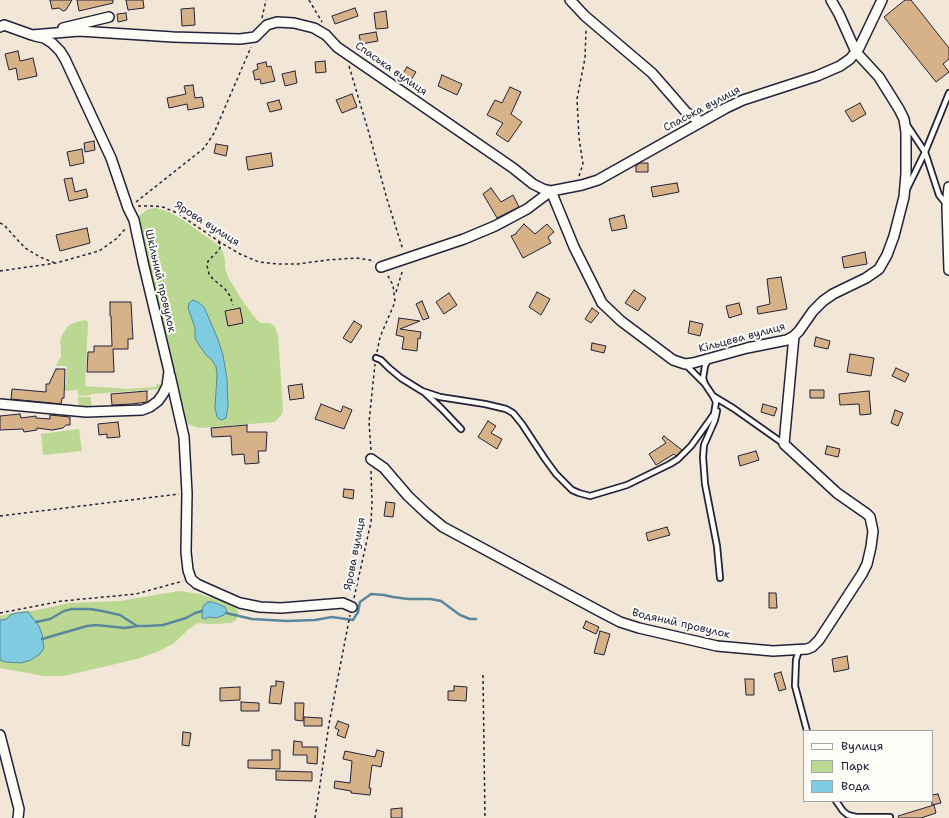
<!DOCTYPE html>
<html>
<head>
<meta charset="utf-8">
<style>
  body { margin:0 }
  #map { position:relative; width:949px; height:818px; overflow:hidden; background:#f2e6d6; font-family:"Shantell Sans",sans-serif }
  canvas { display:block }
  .legend { position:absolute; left:803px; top:730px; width:130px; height:72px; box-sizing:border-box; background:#fdfcf7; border:1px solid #a5a5ac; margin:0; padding:5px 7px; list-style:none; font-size:12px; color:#22223b }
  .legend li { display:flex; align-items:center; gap:8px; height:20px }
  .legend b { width:20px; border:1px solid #a5a5ac }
</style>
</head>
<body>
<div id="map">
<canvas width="949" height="818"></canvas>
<ul class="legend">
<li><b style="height:5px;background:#fdfcf7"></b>Вулиця</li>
<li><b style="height:11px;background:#bad891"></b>Парк</li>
<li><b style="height:11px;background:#7fcbdf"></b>Вода</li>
</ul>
</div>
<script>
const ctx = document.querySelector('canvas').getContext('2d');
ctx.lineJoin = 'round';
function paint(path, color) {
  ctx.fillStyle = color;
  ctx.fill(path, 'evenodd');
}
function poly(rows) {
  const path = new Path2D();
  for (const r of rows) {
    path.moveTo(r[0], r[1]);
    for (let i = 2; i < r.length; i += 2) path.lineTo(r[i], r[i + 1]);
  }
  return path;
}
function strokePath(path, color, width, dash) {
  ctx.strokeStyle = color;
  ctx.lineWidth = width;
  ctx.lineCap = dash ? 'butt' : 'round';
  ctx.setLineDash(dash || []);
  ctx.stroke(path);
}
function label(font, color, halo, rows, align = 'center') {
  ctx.font = font + ' "Shantell Sans",sans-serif';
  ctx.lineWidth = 4;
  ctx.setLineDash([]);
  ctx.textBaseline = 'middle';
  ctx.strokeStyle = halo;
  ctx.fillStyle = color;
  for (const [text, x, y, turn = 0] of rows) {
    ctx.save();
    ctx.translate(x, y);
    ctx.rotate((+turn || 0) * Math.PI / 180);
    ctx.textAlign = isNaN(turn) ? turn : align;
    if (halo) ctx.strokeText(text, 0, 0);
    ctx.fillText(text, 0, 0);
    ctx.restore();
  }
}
paint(poly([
  [156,208,169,212,183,220,218,245,223,252,225,260,225,268,228,277,242,300,255,318,261,323,270,323,275,327,278,335,283,409,282,414,275,422,200,428,193,426,188,424,186,420,141,238,138,217,148,209],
  [86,320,88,323,85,386,127,389,156,387,157,384,162,385,160,389,91,394,91,395,78,396,78,390,64,391,65,385,66,384,67,366,56,366,61,356,61,349,60,341,62,335,68,326,71,324,77,322],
  [78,397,91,397,91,408,79,407],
  [79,429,82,451,43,455,41,434],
  [179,591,200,594,224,602,235,607,239,613,236,620,231,623,210,624,198,623,189,629,173,644,157,652,137,659,64,676,44,676,0,668,0,616,8,614,22,611,33,611,69,603,120,601]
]), '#bad891');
const water = poly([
  [193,300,198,302,204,307,217,337,223,355,227,379,228,406,226,418,222,420,219,419,217,417,215,408,217,375,216,367,212,360,206,355,195,339,195,328,188,308,189,303,193,300],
  [208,602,213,602,225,607,227,611,224,615,216,618,208,617,205,619,202,618,202,609,204,605,208,602],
  [28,612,39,626,42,634,44,648,40,654,31,660,21,663,6,662,0,660,0,620,7,619,10,615,16,613,28,612]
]);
paint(water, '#7fcbdf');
strokePath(water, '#5a879d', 1);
strokePath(poly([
  [226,613,252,619,287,621,315,620,332,617,353,620,358,612,360,602,371,594,384,595,393,597,408,599,430,599,441,601,460,615,470,619,476,619],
  [36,622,50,619,64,611,72,609,90,609,102,611,120,615,137,626,148,626,163,625,186,618,195,613,202,611],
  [42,639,87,626,96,625,125,628,137,626]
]), '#5a879d', 2.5);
const building = poly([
  [50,0,72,0,66,10,63,11,59,8,52,9,50,0],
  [77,0,113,0,113,3,79,11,77,0],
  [126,0,143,0,144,8,128,10,126,0],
  [905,0,911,0,949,48,949,59,943,64,949,72,936,82,884,17,905,0],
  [194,8,195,25,182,26,181,9,194,8],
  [355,8,358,16,335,24,332,16,355,8],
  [386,11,388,28,376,29,374,13,386,11],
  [126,13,127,20,118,22,117,14,126,13],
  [376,32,378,41,361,44,359,35,376,32],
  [18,51,20,61,33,58,37,76,18,80,16,68,9,70,5,54,18,51],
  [325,61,326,72,316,73,315,62,325,61],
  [266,62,267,67,271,66,275,81,261,84,260,79,255,80,253,71,258,69,257,64,266,62],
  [407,67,416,72,411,80,402,75,407,67],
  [295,71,297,83,285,86,282,74,295,71],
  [442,75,462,84,457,95,438,86,442,75],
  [193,85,195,98,202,97,204,107,188,110,187,104,169,108,167,98,186,94,184,86,193,85],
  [510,87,521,92,511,114,522,122,508,142,496,134,503,123,487,115,495,100,502,103,510,87],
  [352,94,357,107,342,113,336,100,352,94],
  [279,100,282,109,270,112,267,103,279,100],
  [860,103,866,114,852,122,845,111,860,103],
  [94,141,95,150,85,152,84,143,94,141],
  [216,144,228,146,226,156,214,153,216,144],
  [82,149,84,163,70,166,67,152,82,149],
  [271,153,273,166,248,170,246,157,271,153],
  [640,163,648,163,648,172,636,172,636,166,640,163],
  [72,178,75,192,86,189,88,197,69,201,64,179,72,178],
  [677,183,679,192,653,197,651,187,677,183],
  [491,188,501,202,513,195,519,207,497,218,483,194,491,188],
  [624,215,627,228,612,231,609,219,624,215],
  [524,224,535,234,547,224,554,232,548,237,551,243,523,258,511,236,516,234,516,233,524,224],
  [87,228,90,243,60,251,56,235,87,228],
  [865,252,867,264,844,268,842,257,865,252],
  [781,277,787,309,758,314,757,307,770,304,767,279,781,277],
  [634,290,646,298,638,311,625,303,634,290],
  [537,292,550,299,541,315,529,307,537,292],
  [449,293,457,305,444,314,436,302,449,293],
  [422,301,429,318,423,320,416,304,422,301],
  [110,302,131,302,133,339,128,339,128,349,113,349,114,372,87,372,88,352,94,352,94,346,112,346,111,316,110,316,110,302],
  [739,303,742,314,729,318,726,306,739,303],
  [240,308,243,323,228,326,225,311,240,308],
  [592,308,599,313,591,323,585,319,592,308],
  [399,318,420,321,400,329,421,332,420,339,418,338,417,351,402,349,404,337,396,335,399,318],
  [354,321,362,326,351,343,343,338,354,321],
  [690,321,703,324,700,336,688,333,690,321],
  [816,337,830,341,828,349,814,346,816,337],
  [592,343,606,346,604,353,591,350,592,343],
  [850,354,874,358,871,376,847,372,850,354],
  [896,368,909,374,905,382,892,376,896,368],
  [56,369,65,369,64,398,62,398,61,404,11,399,12,389,46,392,46,384,49,384,56,369],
  [302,384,304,398,290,400,288,386,302,384],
  [810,390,824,390,824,398,810,398,810,390],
  [147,391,147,402,132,404,112,405,111,394,147,391],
  [869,391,871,414,860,415,859,404,840,405,839,394,869,391],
  [321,404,341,412,343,406,352,410,344,429,315,419,321,404],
  [763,404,777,408,774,416,761,412,763,404],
  [895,410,903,413,898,426,891,423,895,410],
  [20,414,21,418,36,416,36,418,50,419,50,415,70,417,70,425,66,425,63,428,52,430,37,428,37,430,24,432,23,429,0,430,0,416,20,414],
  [488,421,496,426,491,433,502,439,497,449,478,437,488,421],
  [118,422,120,437,107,438,107,434,99,435,98,424,118,422],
  [247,425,247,432,267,432,266,451,258,451,259,463,245,464,244,454,232,455,231,436,212,437,211,428,247,425],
  [664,436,682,450,676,456,674,454,656,465,649,454,666,443,662,438,664,436],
  [827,446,840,449,838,457,825,454,827,446],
  [756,451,759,460,740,466,738,456,756,451],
  [344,489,354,490,353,499,343,497,344,489],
  [386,502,395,503,393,517,384,516,386,502],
  [667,527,670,535,648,541,646,533,667,527],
  [769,593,776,593,777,608,769,608,769,593],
  [586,621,599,627,596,634,583,628,586,621],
  [600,631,610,634,604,655,594,653,600,631],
  [847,656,849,669,834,672,832,659,847,656],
  [781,672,786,689,779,691,774,674,781,672],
  [745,679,754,679,754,695,746,695,745,679],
  [276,681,284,682,281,704,269,703,271,686,276,686,276,681],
  [454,686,467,687,466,701,448,700,448,691,454,691,454,686],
  [240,687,240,700,220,701,220,688,240,687],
  [241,702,259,703,259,711,241,711,241,702],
  [295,703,304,703,303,721,295,720,295,703],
  [304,717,322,718,322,726,304,726,304,717],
  [338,721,349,725,345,738,337,735,339,730,335,728,338,721],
  [183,732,191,733,189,746,182,745,183,732],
  [294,741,302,742,302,747,318,747,317,764,307,763,307,755,293,755,294,741],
  [272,750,280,750,280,769,248,768,248,760,272,760,272,750],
  [377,750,384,752,381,767,372,765,369,788,371,788,370,795,351,793,351,791,334,788,335,781,350,783,352,761,343,759,345,751,375,757,377,750],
  [276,771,312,772,312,781,276,780,276,771],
  [938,794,941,803,932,805,932,795,938,794],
  [934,805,936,813,921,818,899,818,898,816,934,805],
  [402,808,402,818,391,818,391,809,402,808]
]);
paint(building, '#d7b188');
strokePath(building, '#22223b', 1);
const service = poly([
  [907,125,925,152,939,195,947,205],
  [907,189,925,152,949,93],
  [376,358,381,360,389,368,401,378,422,391,440,397,485,404,506,409,513,413,522,424,545,459,556,474,572,490,579,493,590,496,627,485,670,464,678,459,691,446,714,414,716,402,713,396],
  [708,360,705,366,703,378,705,384,713,396,733,408,784,444],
  [685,364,705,384],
  [424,392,442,409,461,429],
  [717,411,715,420,704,445,703,457,705,484,717,546,720,578],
  [799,650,796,660,795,686,807,731],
  [836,801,843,811,848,815,856,817,890,817]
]);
const minor = poly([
  [570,0,585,16,652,73,686,112,701,122],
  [0,27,4,25,32,35,79,31,173,37,240,39,255,37,267,25,277,22,294,23,314,28,326,35,337,47,513,168,533,184,543,189,551,191,582,185,598,180,726,108,743,100,817,76,840,66,850,59,859,48,882,0],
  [63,28,109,17],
  [949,187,947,207,949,270],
  [381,267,464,239,495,226,527,209,551,191,574,247,602,303,621,321,673,360,685,364,693,363,747,348,787,340,794,336,799,331,813,311,823,301,833,294,866,278,879,269,887,255,894,236,904,197,906,174,906,132,904,119,899,109,879,77,856,52,839,14,831,0],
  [170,375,184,437,187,493,186,552,188,570,191,579,197,584,224,596,240,603,260,607,281,608,343,603,352,607],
  [0,404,86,412,142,410,150,407,158,401,163,394,167,386,169,371,143,262,134,220,128,208,111,158,65,59,60,51,52,43,44,38,35,36],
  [371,459,384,468,408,496,426,513,443,527,599,611,620,622,639,628,717,646,773,651,807,649,812,647,819,640,862,574,867,564,871,547,873,531,870,517,867,514,837,493,784,444,794,336],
  [0,735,19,809,18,818]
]);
strokePath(service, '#22223b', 8);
strokePath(minor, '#22223b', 12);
strokePath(poly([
  [309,0,322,22],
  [262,18,266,0],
  [349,66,368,130,387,199,403,250],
  [579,176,583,164,579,138,577,99,585,58,586,30],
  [136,202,203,149,209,141,214,133,251,47],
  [138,206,153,206,163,207,177,213,223,244,240,254,259,262,278,264,298,264,327,260,356,258,370,260,374,262],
  [0,223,4,225,25,248,40,257,55,263],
  [218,242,221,245,219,250,208,261,207,266,209,274,213,279,225,289,230,296,233,305],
  [0,271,56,263,99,251,116,239,126,228],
  [396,292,403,269],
  [377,352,380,337,395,302,393,285,387,274],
  [371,450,369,422,375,364],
  [0,516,179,494],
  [354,598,371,522,372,503,371,470],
  [0,613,62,601,136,594,183,581],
  [483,675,485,818],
  [315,818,329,724,350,615]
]), '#22223b', 1.5, [3, 3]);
strokePath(service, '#fdfcf7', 4.5);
strokePath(minor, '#fdfcf7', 9);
label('11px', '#22223b', '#fdfcf7', [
  ["Спаська вулиця",391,69,35],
  ["Спаська вулиця",702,109,-28],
  ["Ярова вулиця",207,224,32],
  ["Шкільний провулок",160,281,77],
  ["Кільцева вулиця",742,338,-15],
  ["Ярова вулиця",355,554,-79],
  ["Водяний провулок",681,624,13]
]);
</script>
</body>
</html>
